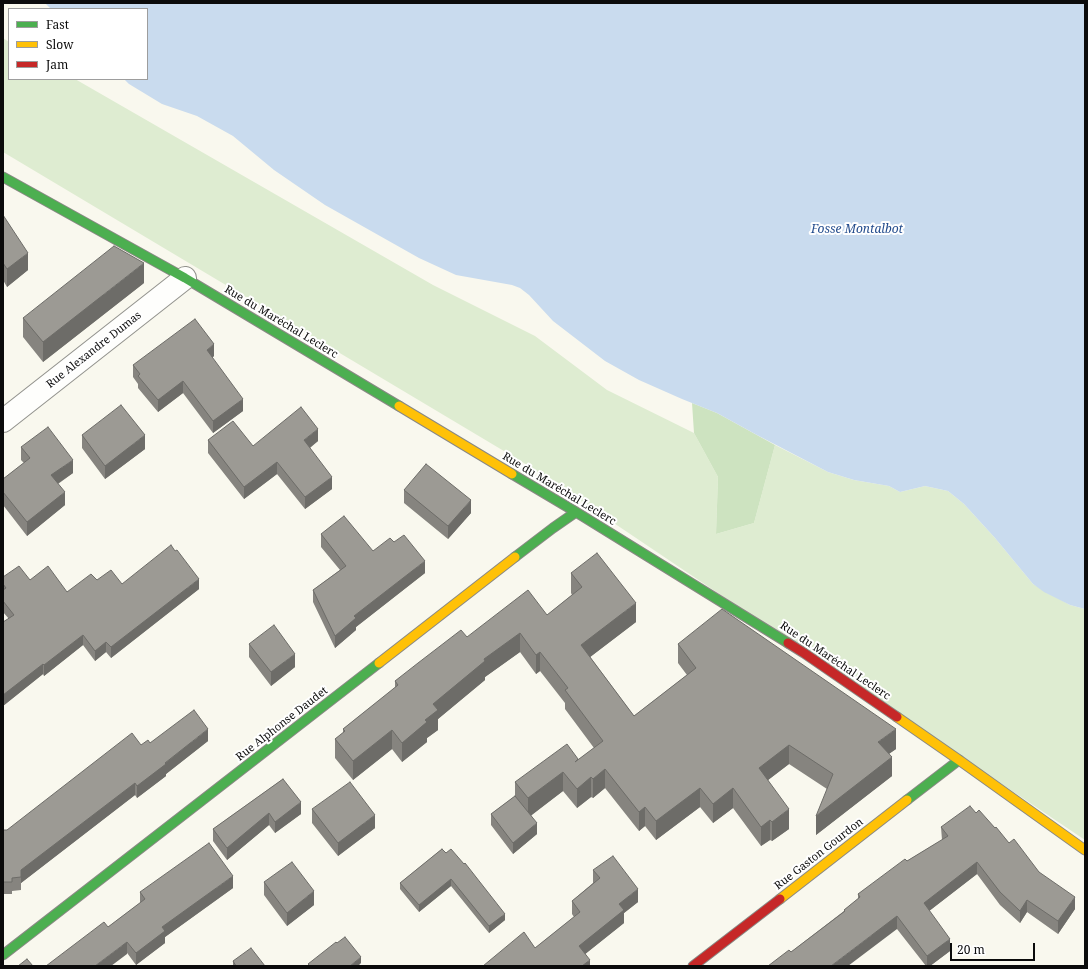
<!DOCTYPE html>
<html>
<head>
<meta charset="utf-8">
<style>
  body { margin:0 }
  #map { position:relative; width:1088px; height:969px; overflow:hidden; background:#f9f8ee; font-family:"Noto Serif",serif }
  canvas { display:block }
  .frame { position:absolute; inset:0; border:4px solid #0b0b0b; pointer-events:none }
  .legend { position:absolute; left:8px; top:8px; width:140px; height:72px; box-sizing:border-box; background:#fff; border:1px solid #9d9d9d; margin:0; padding:5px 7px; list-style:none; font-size:12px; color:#0b0b0b }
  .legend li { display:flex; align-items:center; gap:8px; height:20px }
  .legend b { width:20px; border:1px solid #9d9d9d }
  .scale { position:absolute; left:950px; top:943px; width:85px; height:18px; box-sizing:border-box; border:2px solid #0b0b0b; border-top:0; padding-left:5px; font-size:12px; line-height:14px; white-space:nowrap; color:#0b0b0b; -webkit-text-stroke:3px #fff; paint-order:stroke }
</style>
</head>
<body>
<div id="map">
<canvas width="1088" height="969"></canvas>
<div class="frame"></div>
<ul class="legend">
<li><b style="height:5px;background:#4caf50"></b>Fast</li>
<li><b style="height:5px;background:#ffc107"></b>Slow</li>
<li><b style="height:5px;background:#c62828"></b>Jam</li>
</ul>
<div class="scale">20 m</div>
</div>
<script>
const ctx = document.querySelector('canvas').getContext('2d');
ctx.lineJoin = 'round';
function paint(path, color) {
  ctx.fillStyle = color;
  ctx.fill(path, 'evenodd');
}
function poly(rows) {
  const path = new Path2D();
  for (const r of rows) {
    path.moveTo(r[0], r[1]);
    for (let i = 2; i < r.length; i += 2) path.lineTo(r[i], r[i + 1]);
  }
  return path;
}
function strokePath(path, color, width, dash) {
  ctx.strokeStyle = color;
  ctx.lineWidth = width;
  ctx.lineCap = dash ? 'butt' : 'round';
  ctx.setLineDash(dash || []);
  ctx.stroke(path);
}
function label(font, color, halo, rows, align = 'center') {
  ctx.font = font + ' "Noto Serif",serif';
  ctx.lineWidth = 4;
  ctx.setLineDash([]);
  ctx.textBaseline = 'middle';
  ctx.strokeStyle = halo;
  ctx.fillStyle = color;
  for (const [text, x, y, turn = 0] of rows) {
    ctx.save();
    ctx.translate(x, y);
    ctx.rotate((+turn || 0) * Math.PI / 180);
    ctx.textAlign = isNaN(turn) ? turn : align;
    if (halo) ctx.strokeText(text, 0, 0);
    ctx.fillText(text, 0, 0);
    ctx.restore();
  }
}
paint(poly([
  [3,38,9,42,9,79,75,79,433,285,535,336,607,390,694,433,718,477,716,534,754,523,775,445,828,472,854,480,889,486,900,492,925,486,948,491,964,504,995,538,1033,584,1070,605,1085,609,1085,840,529,466,3,152]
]), '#deecd1');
paint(poly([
  [692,403,717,413,775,445,754,523,716,534,718,477,694,433]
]), '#cde3c0');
paint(poly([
  [45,3,1085,3,1085,609,1070,605,1044,592,1033,584,995,538,964,504,948,491,925,486,900,492,889,486,854,480,828,472,757,435,717,413,682,399,639,380,605,361,553,321,529,295,520,288,512,285,456,275,419,258,325,205,274,170,233,136,197,116,162,104,129,84,124,79,147,79,147,9,51,9]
]), '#c9dbee');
const street = poly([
  [3,421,185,278]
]);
const fast = poly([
  [3,177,185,278,399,406],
  [512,474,576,512,788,643],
  [515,557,553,528,576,512],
  [907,800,959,760],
  [3,955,379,663]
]);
const slow = poly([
  [399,406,512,474],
  [379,663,515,557],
  [897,717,959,760,1085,850],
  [780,899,907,800]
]);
const jam = poly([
  [788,643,804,653,897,717],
  [693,966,780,899]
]);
strokePath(street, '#92928d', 24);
strokePath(fast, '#898884', 11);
strokePath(slow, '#898884', 11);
strokePath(jam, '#898884', 11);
strokePath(street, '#fefefc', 22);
strokePath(fast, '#4caf50', 9);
strokePath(slow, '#ffc107', 9);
strokePath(jam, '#c62828', 9);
paint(poly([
  [3,215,28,270,7,287,3,280],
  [144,283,43,362,23,337,23,318],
  [214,356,212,358,243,411,213,433,183,393,158,412,138,388,138,384,133,377,133,365],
  [82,435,145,449,105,479,82,448],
  [208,440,253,446,318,441,310,448,332,489,305,509,277,474,244,499,208,453],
  [21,447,73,473,58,484,65,505,27,536,3,505,3,479,24,463,21,460],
  [404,490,471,513,448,539,404,503],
  [321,534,373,551,425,573,356,627,356,630,335,648,313,602,313,590,340,570,321,547],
  [571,573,636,622,590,657,634,716,687,675,678,663,678,644,896,749,889,754,892,776,816,835,827,789,789,764,768,780,789,829,772,841,770,840,761,846,733,808,713,823,700,807,656,840,645,826,639,831,605,788,593,798,591,797,577,808,563,791,531,815,537,834,513,854,491,825,491,814,515,796,515,782,578,760,594,748,565,709,565,703,540,671,536,674,520,652,485,677,485,680,438,719,438,730,427,738,427,742,402,762,392,749,353,780,335,758,335,739,343,733,343,729,395,688,395,681,467,637,547,615,572,595,571,593],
  [3,577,30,580,67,592,97,580,122,584,199,589,111,658,106,652,95,661,83,645,44,676,43,674,3,706,3,622,9,619,3,612],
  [249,644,295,667,271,686,249,657],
  [208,741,166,774,166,776,137,798,135,795,21,883,21,890,12,891,12,894,3,894,3,830,7,830,141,745,150,743],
  [283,779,301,814,275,833,269,825,227,860,213,841,213,829],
  [312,809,375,828,338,856,312,823],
  [976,813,995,828,1009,843,1039,872,1075,909,1058,934,1027,912,1020,923,1000,905,977,874,929,911,950,951,930,966,926,966,897,929,791,952,844,911,844,910,858,899,858,894,907,861,942,840,941,827],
  [442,849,505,920,489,933,451,886,419,912,400,889,400,883],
  [593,870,638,902,624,913,624,923,585,954,590,966,483,966,535,948,574,917,572,914,572,901,593,883],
  [264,882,314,905,287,926,264,895],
  [233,888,165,937,165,943,136,965,108,927,140,903,140,892],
  [233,961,265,966,233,966]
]), '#86847f');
paint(poly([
  [28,253,28,270,7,287,7,269],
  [144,263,144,283,43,362,43,342],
  [214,344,214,356,207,362,207,350],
  [183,381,183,393,158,412,158,400],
  [243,399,243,411,213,433,213,421],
  [318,429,318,441,304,452,304,440],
  [145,435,145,449,105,479,105,466],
  [73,460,73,473,51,488,51,475],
  [277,462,277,474,244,499,244,487],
  [332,477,332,489,305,509,305,497],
  [65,492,65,505,27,536,27,522],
  [471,500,471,513,448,539,448,526],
  [425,561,425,573,356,627,356,630,335,648,335,636,354,616],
  [199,579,199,589,111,658,111,647],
  [636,603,636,622,581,664,581,645],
  [520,633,520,652,485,677,485,680,438,719,438,730,427,738,427,742,402,762,402,743,425,720,433,704,484,659],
  [83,635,83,645,44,676,44,665],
  [106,642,106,652,95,661,95,651],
  [540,652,540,671,536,674,536,655],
  [295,654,295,667,271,686,271,672],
  [43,664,43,674,3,706,3,695],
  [208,729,208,741,166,774,166,776,137,798,137,786],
  [896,729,896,749,878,761,878,742],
  [392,730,392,749,353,780,353,761],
  [789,745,789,764,759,787,759,768],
  [892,757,892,776,816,835,816,816],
  [605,769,605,788,593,798,593,779],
  [563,772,563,791,528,818,528,798],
  [591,777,591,797,577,808,577,789],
  [135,783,135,795,21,883,21,870],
  [700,788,700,807,656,840,656,821],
  [733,788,733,808,713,823,713,804],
  [301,802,301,814,275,833,275,822],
  [645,807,645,826,639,831,639,812],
  [789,809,789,829,772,841,772,822],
  [269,813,269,825,227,860,227,848],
  [375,815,375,828,338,856,338,843],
  [770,820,770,840,761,846,761,827],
  [537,823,537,834,513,854,513,843],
  [977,862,977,874,924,915,924,903],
  [233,876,233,888,165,937,165,943,136,965,136,953,162,927],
  [451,879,451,886,419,912,419,905],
  [638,889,638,902,624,913,624,923,579,959,579,946,619,904],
  [314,891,314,905,287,926,287,913],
  [1075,897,1075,909,1058,934,1058,921],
  [1027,900,1027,912,1020,923,1020,911],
  [505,914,505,920,489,933,489,926],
  [897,916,897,929,848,966,831,966],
  [950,939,950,951,930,966,927,966,927,956],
  [127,942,127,954,111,966,95,966],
  [361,957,361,963,358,966,350,966],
  [590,960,590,966,582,966]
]), '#6d6c68');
const building = poly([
  [3,215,28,253,7,269,3,263,3,215],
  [114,246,144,263,43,342,23,318,114,246],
  [195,319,214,344,207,350,243,399,213,421,183,381,158,400,138,376,140,374,133,365,195,319],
  [121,405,145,435,105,466,82,435,121,405],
  [301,407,318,429,304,440,332,477,305,497,277,462,244,487,208,440,233,421,253,446,301,407],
  [48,427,73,460,51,475,65,492,27,522,3,492,3,479,30,458,21,447,48,427],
  [426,464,471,500,448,526,404,490,426,464],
  [344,516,373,551,390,538,394,542,404,535,425,561,354,616,356,618,335,636,313,590,346,566,321,534,344,516],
  [171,545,175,551,177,550,199,579,111,647,106,642,95,651,83,635,44,665,43,664,3,695,3,622,14,615,3,601,3,590,6,588,3,584,3,577,19,566,30,580,48,566,67,592,91,574,97,580,111,570,122,584,171,545],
  [597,553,636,603,581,645,634,716,696,668,678,644,722,609,896,729,878,742,892,757,816,816,833,774,789,745,759,768,789,809,772,822,770,820,761,827,733,788,713,804,700,788,656,821,645,807,639,812,605,769,593,779,591,777,577,789,563,772,528,798,515,782,567,744,578,759,575,762,603,741,565,690,568,688,540,652,536,655,520,633,484,659,485,661,433,704,438,710,425,720,427,722,402,743,392,730,353,761,335,739,345,731,343,729,398,685,395,681,418,663,461,630,467,637,528,590,547,615,582,587,571,573,597,553],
  [274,625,295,654,271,672,249,644,274,625],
  [194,710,208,729,165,763,166,764,137,786,135,783,21,870,21,877,12,878,12,882,3,882,3,830,7,830,132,733,141,745,148,740,150,743,194,710],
  [283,779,301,802,275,822,269,813,227,848,213,829,283,779],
  [350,782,375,815,338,843,312,809,350,782],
  [515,796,537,823,513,843,491,814,515,796],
  [970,806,976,813,979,810,995,828,996,827,1009,843,1014,839,1039,872,1075,897,1058,921,1027,900,1020,911,1000,892,977,862,924,903,950,939,927,956,897,916,831,966,768,966,789,950,791,952,845,911,844,910,860,897,858,894,905,859,907,861,948,836,941,827,970,806],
  [209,843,233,876,162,927,165,931,136,953,127,942,95,966,46,966,104,922,108,927,145,899,140,892,209,843],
  [442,849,446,853,451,849,464,864,465,863,505,914,489,926,451,879,419,905,400,883,442,849],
  [613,856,638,889,619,904,624,910,579,946,590,960,582,966,483,966,524,932,535,948,580,912,572,901,600,878,593,870,613,856],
  [292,862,314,891,287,913,264,882,292,862],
  [345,937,361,957,350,966,310,966,308,964,336,942,337,943,345,937],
  [251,948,265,966,236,966,233,961,251,948],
  [27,959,33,966,18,966,27,959]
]);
paint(building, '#9c9a94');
strokePath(building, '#6d6c68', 1);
label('11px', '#0b0b0b', '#fff', [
  ["Rue du Maréchal Leclerc",281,322,31],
  ["Rue Alexandre Dumas",94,350,-38],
  ["Rue du Maréchal Leclerc",559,489,31],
  ["Rue du Maréchal Leclerc",835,661,34],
  ["Rue Alphonse Daudet",282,724,-38],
  ["Rue Gaston Gourdon",819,854,-38]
]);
label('italic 12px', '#234c8d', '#fff', [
  ["Fosse Montalbot",857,230]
]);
</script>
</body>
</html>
